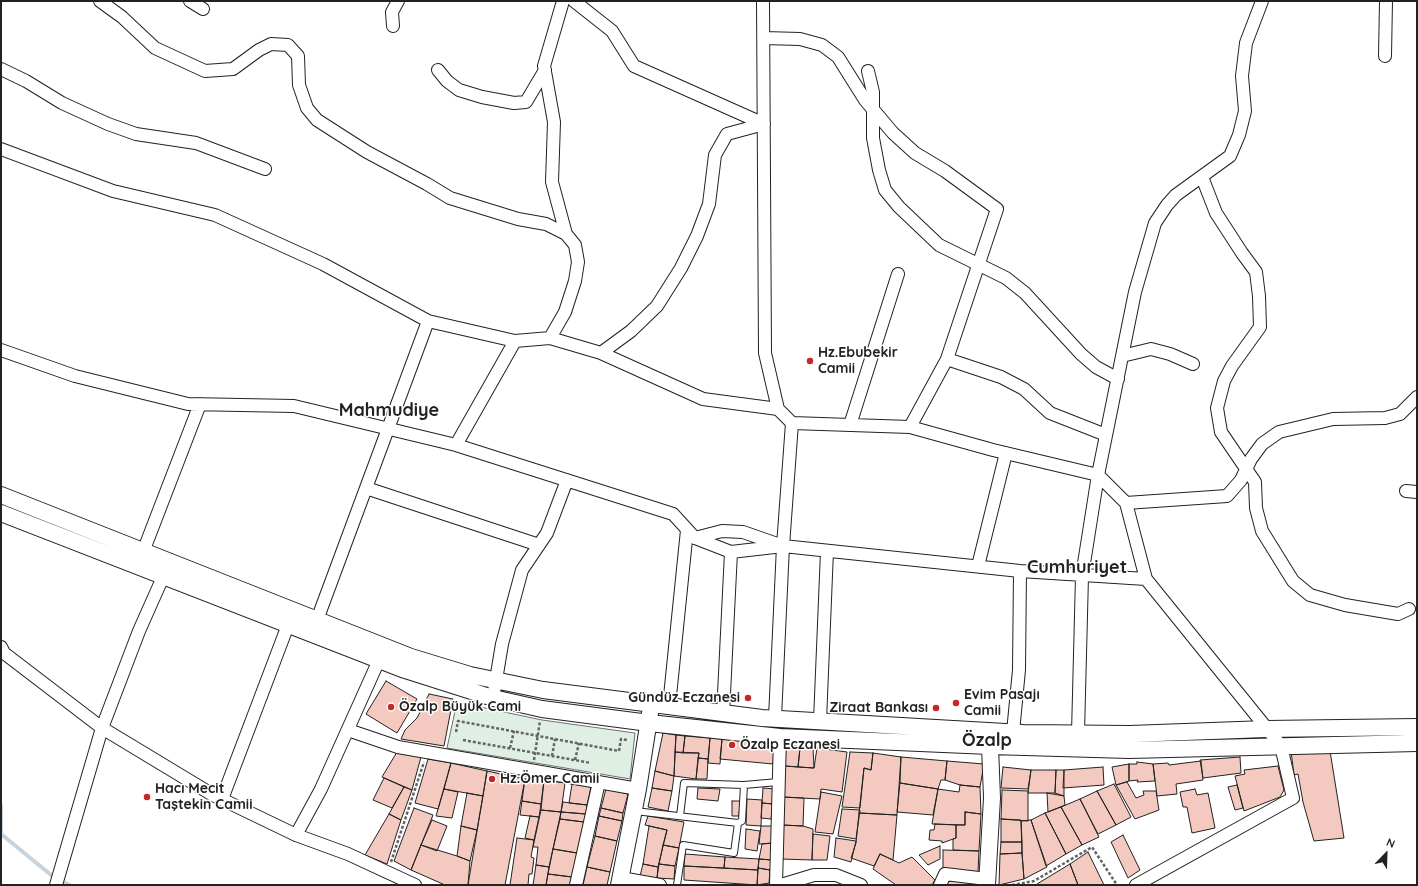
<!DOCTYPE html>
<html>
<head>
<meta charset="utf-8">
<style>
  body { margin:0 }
  #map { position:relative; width:1418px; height:886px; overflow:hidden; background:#fff; font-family:Quicksand,sans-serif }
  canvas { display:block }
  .frame { position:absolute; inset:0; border:2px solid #222; pointer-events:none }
  .north { position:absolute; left:1366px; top:834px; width:40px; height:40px; -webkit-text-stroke:3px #fff; paint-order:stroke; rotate:23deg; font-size:11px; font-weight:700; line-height:16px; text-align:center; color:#222 }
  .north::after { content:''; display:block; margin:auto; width:14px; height:18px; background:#222; clip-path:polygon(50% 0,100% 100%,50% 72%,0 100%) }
</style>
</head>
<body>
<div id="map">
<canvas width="1418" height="886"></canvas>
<div class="frame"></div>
<div class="north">N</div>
</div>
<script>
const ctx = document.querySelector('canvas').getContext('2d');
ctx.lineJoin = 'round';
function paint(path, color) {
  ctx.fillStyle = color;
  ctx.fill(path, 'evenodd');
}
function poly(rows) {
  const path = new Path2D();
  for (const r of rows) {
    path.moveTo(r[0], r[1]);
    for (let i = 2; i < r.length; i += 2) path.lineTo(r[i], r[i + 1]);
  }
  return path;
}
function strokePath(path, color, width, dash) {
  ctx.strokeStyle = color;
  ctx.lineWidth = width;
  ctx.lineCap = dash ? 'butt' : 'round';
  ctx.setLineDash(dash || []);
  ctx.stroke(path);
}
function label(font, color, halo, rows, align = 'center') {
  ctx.font = font + ' Quicksand,sans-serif';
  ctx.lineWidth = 3;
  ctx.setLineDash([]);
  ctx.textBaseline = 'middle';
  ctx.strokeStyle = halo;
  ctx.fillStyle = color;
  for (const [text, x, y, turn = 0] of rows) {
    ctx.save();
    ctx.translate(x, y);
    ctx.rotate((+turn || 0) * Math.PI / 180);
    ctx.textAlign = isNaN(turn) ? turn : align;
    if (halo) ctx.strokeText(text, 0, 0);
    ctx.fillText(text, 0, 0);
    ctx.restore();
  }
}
const green = poly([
  [457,702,542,720,635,733,630,779,447,748,457,702]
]);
paint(green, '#e0efe3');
strokePath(green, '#6f6f6f', 1);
strokePath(poly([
  [1,806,1,834,56,879,70,885]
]), '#c7d3dd', 4);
const building = poly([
  [386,681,417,699,397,733,366,714,386,681],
  [429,694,453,699,444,746,401,739,405,730,417,718,429,694],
  [663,733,676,735,674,776,655,771,663,733],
  [676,735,685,736,683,753,675,752,676,735],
  [685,736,710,738,708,759,698,758,699,753,683,753,685,736],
  [710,738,722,739,720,764,708,763,710,738],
  [722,739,775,744,773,764,720,759,722,739],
  [786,745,800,748,798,767,785,766,786,745],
  [800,748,813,748,814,768,798,767,800,748],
  [817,748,847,752,842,792,821,789,820,799,782,797,785,766,814,768,817,748],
  [1291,751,1330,751,1344,838,1314,841,1303,802,1298,774,1294,775,1291,751],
  [397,752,421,757,412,790,382,777,397,752],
  [675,752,699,753,696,779,674,776,675,752],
  [850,752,873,753,871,770,864,768,860,808,842,807,850,752],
  [873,753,901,757,897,815,859,813,864,768,871,770,873,753],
  [901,757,947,761,945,780,941,780,938,789,900,783,901,757],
  [1240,757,1241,773,1203,778,1200,760,1240,757],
  [698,758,708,759,707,779,696,779,698,758],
  [428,759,451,763,438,809,415,803,428,759],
  [947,761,984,764,980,787,960,785,945,780,947,761],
  [1201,761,1203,780,1176,784,1177,794,1157,796,1153,764,1168,763,1169,765,1201,761],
  [1137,762,1153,764,1155,781,1137,782,1138,780,1129,781,1129,764,1137,764,1137,762],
  [451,763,487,771,483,796,444,789,451,763],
  [1129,764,1129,781,1116,785,1112,767,1129,764],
  [1278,766,1284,790,1280,797,1244,811,1235,776,1245,774,1244,770,1278,766],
  [1003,767,1031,770,1028,789,1001,788,1003,767],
  [1103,767,1104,785,1063,788,1064,770,1103,767],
  [1031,770,1056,770,1055,793,1028,793,1031,770],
  [1056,770,1064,770,1064,796,1055,793,1056,770],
  [487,771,525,779,505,885,468,885,487,771],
  [655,771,674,776,672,791,652,788,655,771],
  [384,778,404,787,392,808,373,800,384,778],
  [525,779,544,780,541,804,522,801,525,779],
  [544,780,565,783,561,812,541,810,544,780],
  [1127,782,1136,798,1144,795,1143,791,1156,791,1159,810,1135,819,1116,785,1127,782],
  [900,783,938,789,933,815,897,812,900,783],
  [572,784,591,787,587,805,569,803,572,784],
  [1114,784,1131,817,1116,825,1097,791,1114,784],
  [960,785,980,787,981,814,965,812,965,825,932,824,938,789,959,792,960,785],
  [1237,785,1243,808,1235,810,1228,787,1237,785],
  [404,787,412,790,401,820,389,814,404,787],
  [652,788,672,791,668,811,648,807,652,788],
  [698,788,720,789,718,801,697,799,698,788],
  [763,788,776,789,773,804,762,803,763,788],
  [444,789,458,792,452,818,436,816,444,789],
  [606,789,628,794,623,813,601,808,606,789],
  [1195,789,1197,795,1208,793,1215,828,1192,833,1187,807,1183,807,1180,792,1195,789],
  [1002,790,1028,791,1028,821,1001,819,1002,790],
  [1097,791,1116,825,1098,834,1080,799,1097,791],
  [821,792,842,796,833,834,815,832,821,792],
  [467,793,483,796,477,830,461,826,467,793],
  [1047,793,1064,796,1065,805,1048,812,1047,793],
  [783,797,804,798,803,826,782,825,783,797],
  [747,799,762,800,761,826,746,825,747,799],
  [1080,799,1099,837,1082,845,1061,807,1080,799],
  [522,801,541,804,539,817,520,815,522,801],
  [732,801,740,801,739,816,732,816,732,801],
  [563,802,587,805,586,814,561,812,563,802],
  [762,803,773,804,771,819,761,818,762,803],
  [1061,807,1082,845,1066,854,1045,813,1061,807],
  [414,808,433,815,411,870,394,861,414,808],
  [601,808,623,813,622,821,599,816,601,808],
  [842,809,860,810,856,839,838,836,842,809],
  [541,810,561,812,549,867,536,865,538,847,533,847,541,810],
  [561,812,586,814,584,822,560,819,561,812],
  [965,812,981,814,979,851,953,850,953,839,956,838,956,825,965,825,965,812],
  [859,813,897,815,893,860,880,854,874,866,851,858,856,843,859,813],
  [1045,813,1066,854,1046,866,1031,820,1045,813],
  [389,814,401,820,387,864,365,855,389,814],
  [530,816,539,817,534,840,525,838,530,816],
  [599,816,622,821,617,841,595,836,599,816],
  [648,816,684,822,679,848,663,845,667,830,645,825,648,816],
  [560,819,584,822,577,853,553,849,560,819],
  [1001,819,1021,820,1022,842,1001,842,1001,819],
  [432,820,447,826,437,851,421,845,432,820],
  [1031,820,1047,867,1024,879,1022,853,1021,821,1031,820],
  [935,824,956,825,956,838,942,843,942,841,929,840,930,830,934,830,935,824],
  [782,825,803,826,813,829,812,860,780,859,782,825],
  [461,826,477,830,470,861,457,856,461,826],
  [649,826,667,830,658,867,643,864,649,826],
  [761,826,772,826,772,843,759,844,761,826],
  [746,829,760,831,757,851,745,849,746,829],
  [813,834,830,836,827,860,812,860,813,834],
  [1123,835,1140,870,1128,878,1111,842,1123,835],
  [595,836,617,841,610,872,587,867,595,836],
  [517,838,534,840,531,857,534,858,532,874,529,874,528,885,510,885,517,838],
  [836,838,856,841,851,862,834,857,836,838],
  [1001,842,1022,842,1022,853,1000,854,1001,842],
  [775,843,772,860,759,859,762,844,775,843],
  [421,845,457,856,470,861,468,885,445,885,411,870,421,845],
  [663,845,679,848,675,866,659,864,663,845],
  [940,846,940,859,928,865,919,855,940,846],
  [553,849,577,853,572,877,548,874,553,849],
  [943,850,979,851,978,872,943,868,943,850],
  [1088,852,1104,885,1078,885,1070,864,1088,852],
  [1022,853,1024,879,999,885,1000,854,1022,853],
  [685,854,725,857,724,868,684,866,685,854],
  [880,854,899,863,912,857,935,880,932,885,896,885,873,869,880,854],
  [725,857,759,859,758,870,724,868,725,857],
  [759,859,772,860,770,870,758,868,759,859],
  [643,864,658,867,657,878,640,876,643,864],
  [659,864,675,866,674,879,657,878,659,864],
  [1070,864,1078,885,1037,885,1037,884,1070,864],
  [536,865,549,867,546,885,533,885,536,865],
  [684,866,758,870,757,885,684,880,684,866],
  [587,867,610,872,607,885,583,885,587,867],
  [758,868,770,870,769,883,757,885,758,868],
  [548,874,572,877,571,885,546,885,548,874],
  [947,881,975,882,975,885,945,885,947,881]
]);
paint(building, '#f3c9c0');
strokePath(building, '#222', 1);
const lane = poly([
  [635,811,738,823,734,853,683,845,677,885],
  [680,816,684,783,744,785,778,782],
  [738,823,742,821,744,785]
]);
const street = poly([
  [100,1,122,17,155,48,205,71,233,69,259,50,271,44,288,45,298,56,299,85,307,108,317,120,367,152,427,184,450,198,518,219,546,224,566,234],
  [190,1,203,9],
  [574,1,612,31,634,66,764,124,727,134,715,155,709,204,697,236,681,268,657,306,631,331,601,353],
  [763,1,765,353,778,409],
  [393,26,392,12,398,1],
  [764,38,800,39,822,45,838,57,865,100,893,133,915,153,945,171,997,209,947,359,910,427],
  [1385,56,1386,1],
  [1,69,26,81,62,103,108,124,136,134,196,143,265,169],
  [438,70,447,81,459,90,482,97,514,103,526,102,545,70],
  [868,71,873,92,873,138,879,170,885,190,899,207,939,245,1006,278,1025,293,1081,354,1096,367,1118,379],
  [1,149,113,191,215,215,323,264,428,321,515,341,550,338,601,353,703,399,778,409,792,423,910,427,993,450,1098,475,1126,503,1146,579,1281,746,1293,798,1136,885],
  [1202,177,1216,213,1242,253,1256,272,1259,296,1260,327,1232,366,1224,381,1217,408,1221,432,1255,482,1256,508,1262,531,1293,581,1310,595,1345,605,1398,614,1409,609],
  [550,338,565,312,575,281,578,262,575,245,566,234,552,182,554,122,544,66,563,1],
  [1,350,75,376,188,404,294,406,456,445,673,514,695,538,731,552,783,546],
  [1122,356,1151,349,1170,354,1193,364],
  [947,359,1001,377,1024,389,1050,413,1106,435],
  [850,425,898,274],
  [456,445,515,341],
  [366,488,539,545],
  [1406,491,1417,492],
  [1126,503,1227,496,1241,480,1251,459,1262,444,1279,432,1333,419,1385,418,1400,414,1417,397],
  [695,538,722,531,743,532,783,546,1020,571,1146,579],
  [978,566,1006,453],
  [317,620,428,321],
  [1,647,4,653,102,728,213,795,296,835,348,854,415,885],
  [493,698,502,644,522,570,547,533,567,480],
  [669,706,687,530],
  [723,714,731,552],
  [775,718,783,546,792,423],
  [820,721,827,551],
  [348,730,398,747,638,789],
  [1013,732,1019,670,1020,571],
  [1078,733,1082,576,1098,475,1135,292,1155,223,1167,205,1176,195,1230,156,1239,135,1245,111,1242,76,1246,43,1262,1],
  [222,799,288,625],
  [296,835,321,789,379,660],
  [621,878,660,885],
  [56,885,102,728,139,631,163,577,143,552,200,404],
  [576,885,599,782],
  [776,885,780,737],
  [781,885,814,875,836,875,861,885],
  [940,885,945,874,987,879]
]);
const secondary = poly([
  [1,495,411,657,470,675,543,690,762,718,1023,733,1130,734,1266,729,1417,727],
  [1,513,405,670,493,698,542,709,649,723,780,737,990,746,1129,750,1417,743],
  [619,885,638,789,650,713],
  [987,885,992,798,990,746,991,735]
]);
strokePath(lane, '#222', 8);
strokePath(street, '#222', 14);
strokePath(secondary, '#222', 18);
strokePath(poly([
  [456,732,458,721,619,751,621,739,627,740],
  [463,740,591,763],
  [510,748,514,731],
  [552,756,555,739],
  [534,760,540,721],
  [575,760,579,743],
  [391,862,424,762],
  [1012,885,1034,881,1092,847,1117,885]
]), '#646464', 2.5, [3, 2]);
strokePath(lane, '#fff', 6);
strokePath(street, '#fff', 12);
strokePath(secondary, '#fff', 16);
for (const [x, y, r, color] of [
  [810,361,4,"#c62828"],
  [748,698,4,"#c62828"],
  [956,703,4,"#c62828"],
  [391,707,4,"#c62828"],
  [936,708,4,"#c62828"],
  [732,745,4,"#c62828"],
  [492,779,4,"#c62828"],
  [147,797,4,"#c62828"]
]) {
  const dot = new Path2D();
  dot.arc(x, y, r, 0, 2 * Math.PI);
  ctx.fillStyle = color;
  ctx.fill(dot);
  strokePath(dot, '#fff', 1.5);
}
label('bold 14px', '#222', '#fff', [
  ["Hz.Ebubekir",818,353],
  ["Camii",818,369],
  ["Evim Pasajı",964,695],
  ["Camii",964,711],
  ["Gündüz Eczanesi",740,698,"right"],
  ["Özalp Büyük Cami",399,707],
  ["Ziraat Bankası",928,708,"right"],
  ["Özalp Eczanesi",740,745],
  ["Hz.Ömer Camii",500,779],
  ["Hacı Mecit",155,789],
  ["Taştekin Camii",155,805]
], 'left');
label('bold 18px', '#222', '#fff', [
  ["Mahmudiye",389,411],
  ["Cumhuriyet",1077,568],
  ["Özalp",987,741]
]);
</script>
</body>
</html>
